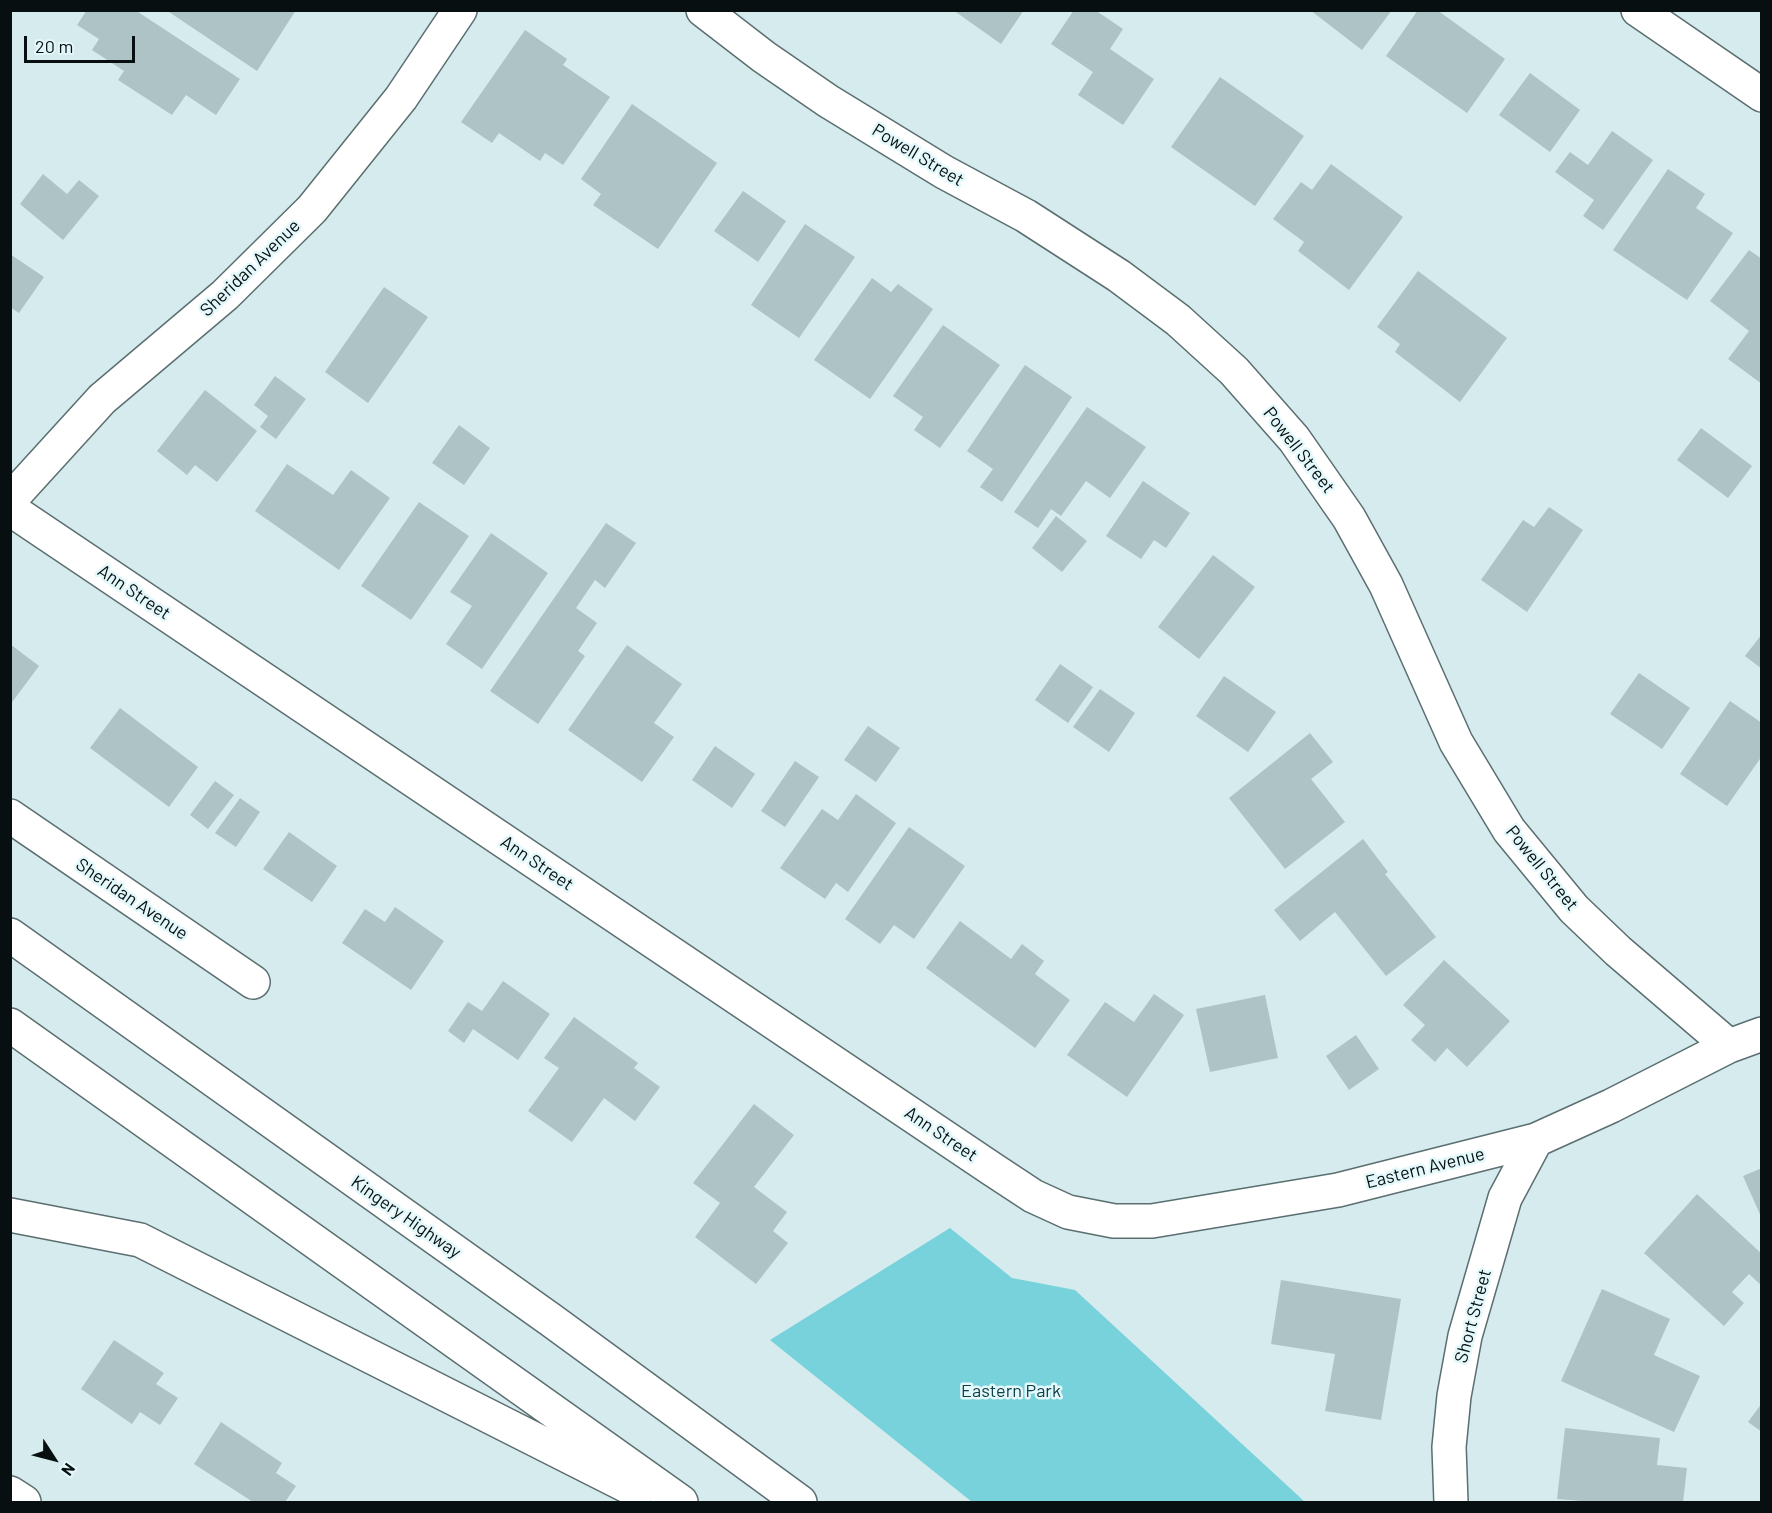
<!DOCTYPE html>
<html>
<head>
<meta charset="utf-8">
<style>
  body { margin:0 }
  #map { position:relative; width:1772px; height:1513px; overflow:hidden; background:#d5ebed; font-family:Barlow,sans-serif }
  canvas { display:block }
  .frame { position:absolute; inset:0; border:12px solid #080f10; pointer-events:none }
  .north { position:absolute; left:24px; top:1429px; width:60px; height:60px; -webkit-text-stroke:4px #e3f8fb; paint-order:stroke; rotate:126deg; font-size:16px; font-weight:700; line-height:24px; text-align:center; color:#080f10 }
  .north::after { content:''; display:block; margin:auto; width:21px; height:27px; background:#080f10; clip-path:polygon(50% 0,100% 100%,50% 72%,0 100%) }
  .scale { position:absolute; left:24px; top:36px; width:111px; height:27px; box-sizing:border-box; border:3px solid #080f10; border-top:0; padding-left:8px; font-size:18px; line-height:21px; white-space:nowrap; color:#080f10; -webkit-text-stroke:4px #e3f8fb; paint-order:stroke }
</style>
</head>
<body>
<div id="map">
<canvas width="1772" height="1513"></canvas>
<div class="frame"></div>
<div class="north">N</div>
<div class="scale">20 m</div>
</div>
<script>
const ctx = document.querySelector('canvas').getContext('2d');
ctx.lineJoin = 'round';
function paint(path, color) {
  ctx.fillStyle = color;
  ctx.fill(path, 'evenodd');
}
function poly(rows) {
  const path = new Path2D();
  for (const r of rows) {
    path.moveTo(r[0], r[1]);
    for (let i = 2; i < r.length; i += 2) path.lineTo(r[i], r[i + 1]);
  }
  return path;
}
function strokePath(path, color, width, dash) {
  ctx.strokeStyle = color;
  ctx.lineWidth = width;
  ctx.lineCap = dash ? 'butt' : 'round';
  ctx.setLineDash(dash || []);
  ctx.stroke(path);
}
function label(font, color, halo, rows, align = 'center') {
  ctx.font = font + ' Barlow,sans-serif';
  ctx.lineWidth = 5;
  ctx.setLineDash([]);
  ctx.textBaseline = 'middle';
  ctx.strokeStyle = halo;
  ctx.fillStyle = color;
  for (const [text, x, y, turn = 0] of rows) {
    ctx.save();
    ctx.translate(x, y);
    ctx.rotate((+turn || 0) * Math.PI / 180);
    ctx.textAlign = isNaN(turn) ? turn : align;
    if (halo) ctx.strokeText(text, 0, 0);
    ctx.fillText(text, 0, 0);
    ctx.restore();
  }
}
paint(poly([
  [950,1228,1012,1278,1075,1290,1305,1502,972,1502,770,1340]
]), '#77d2dc');
paint(poly([
  [87,10,135,10,240,79,216,115,186,95,172,115,118,80,124,71,92,50,99,39,77,25],
  [166,10,296,10,257,71],
  [953,10,1024,10,1001,44],
  [1074,10,1095,10,1123,29,1110,49,1154,79,1123,125,1078,95,1093,72,1051,44],
  [1310,10,1392,10,1362,50],
  [1418,10,1437,10,1505,59,1467,113,1386,56],
  [525,30,567,59,563,65,610,97,563,165,545,153,540,161,499,133,492,143,461,122],
  [1530,73,1580,110,1550,152,1499,115],
  [1220,77,1304,136,1255,206,1171,147],
  [632,104,717,163,658,249,593,205,601,194,581,179],
  [1612,131,1653,160,1603,230,1583,216,1594,200,1555,172,1570,152,1588,165],
  [1331,164,1403,217,1349,290,1298,251,1304,242,1273,219,1301,182,1312,190],
  [1668,169,1705,194,1696,208,1733,233,1687,300,1613,250],
  [43,174,67,194,79,180,99,196,63,240,20,204],
  [743,191,786,221,758,262,714,231],
  [805,224,855,257,799,338,751,305],
  [1749,250,1762,259,1762,384,1728,359,1749,331,1710,301],
  [10,254,44,277,19,313,10,307],
  [1418,271,1507,338,1460,402,1395,352,1400,344,1377,327],
  [872,278,891,292,898,284,933,309,870,399,814,360],
  [384,287,428,317,368,403,325,372],
  [943,325,1000,365,940,448,914,430,923,417,893,396],
  [1025,365,1072,397,1002,502,980,487,993,469,967,451],
  [275,376,306,399,276,439,260,427,268,416,254,405],
  [205,390,257,431,217,482,195,465,187,475,157,451],
  [1087,407,1146,447,1110,498,1086,481,1061,516,1051,509,1038,528,1014,512],
  [459,425,490,448,464,485,432,463],
  [1701,428,1752,466,1728,498,1677,460],
  [287,464,333,495,351,470,390,498,339,570,255,511],
  [1143,481,1190,513,1166,548,1154,540,1141,559,1106,536],
  [419,502,469,536,411,620,361,586],
  [1549,507,1583,530,1527,612,1481,580,1523,520,1534,527],
  [1056,516,1087,541,1062,572,1032,548],
  [606,523,636,543,605,588,595,580,576,608,597,623,578,651,585,656,538,724,490,691],
  [491,533,548,573,482,669,446,644,472,606,450,592],
  [1213,555,1255,587,1199,659,1158,627],
  [1762,634,1762,669,1745,656],
  [10,644,39,666,10,705],
  [627,645,682,684,654,723,674,737,642,782,568,730],
  [1060,664,1093,687,1068,723,1035,700],
  [1639,673,1690,708,1662,749,1610,714],
  [1224,676,1276,712,1248,752,1196,716],
  [1100,689,1135,713,1109,752,1073,727],
  [1730,701,1762,723,1762,756,1727,806,1680,774],
  [120,708,198,767,169,807,90,748],
  [868,726,900,748,876,782,844,760],
  [1310,733,1333,762,1311,779,1345,822,1285,869,1229,798],
  [715,746,755,774,732,808,692,780],
  [795,761,819,777,785,827,761,811],
  [215,781,234,795,208,829,190,815],
  [856,794,896,823,848,892,836,883,825,899,780,868,822,809,838,820],
  [240,798,260,812,236,847,215,833],
  [909,827,965,866,914,939,894,925,880,944,845,919],
  [289,832,337,866,312,902,263,869],
  [1363,839,1388,872,1385,874,1436,937,1386,976,1335,912,1300,941,1274,910],
  [395,907,444,941,411,990,342,943,365,909,385,922],
  [960,921,1011,959,1022,944,1044,961,1035,974,1070,1000,1035,1048,926,968],
  [1444,960,1510,1021,1467,1067,1447,1048,1435,1062,1411,1040,1425,1025,1403,1005],
  [503,981,550,1014,518,1060,473,1029,464,1043,448,1031,468,1002,482,1011],
  [1154,994,1184,1015,1127,1097,1067,1055,1105,1002,1134,1022],
  [1265,995,1278,1058,1210,1072,1196,1009],
  [574,1017,638,1063,634,1068,660,1087,635,1121,604,1098,572,1142,528,1111,559,1068,544,1058],
  [1356,1035,1379,1069,1349,1090,1326,1056],
  [754,1104,794,1135,754,1187,787,1212,773,1231,788,1243,756,1284,695,1237,720,1203,693,1183],
  [1762,1168,1762,1219,1743,1176],
  [1697,1194,1762,1254,1762,1286,1749,1274,1732,1292,1744,1303,1724,1326,1644,1253],
  [1281,1280,1401,1299,1381,1420,1325,1411,1335,1354,1271,1344],
  [1602,1289,1670,1319,1654,1355,1700,1376,1674,1432,1561,1381],
  [114,1340,164,1373,156,1384,178,1398,160,1425,140,1412,132,1424,81,1389],
  [1762,1403,1762,1432,1748,1422],
  [221,1422,282,1463,276,1473,296,1486,285,1502,253,1502,194,1464],
  [1565,1428,1660,1438,1657,1465,1687,1468,1683,1502,1594,1502,1557,1499]
]), '#aec3c5');
const street = poly([
  [703,10,764,57,828,101,944,172,1026,216,1119,276,1178,320,1234,371,1294,439,1349,518,1386,585,1456,742,1509,830,1574,909,1618,951,1729,1046],
  [1638,10,1762,95],
  [10,500,102,399,225,295,312,209,401,98,460,10],
  [10,509,992,1169,1033,1196,1068,1212,1114,1221,1152,1221,1338,1190,1536,1140,1611,1106,1729,1046,1762,1034],
  [10,816,253,982],
  [10,1493,24,1502],
  [1451,1502,1449,1447,1454,1396,1465,1336,1505,1198,1536,1140]
]);
const highway = poly([
  [10,935,551,1320,800,1502],
  [10,1025,681,1502],
  [10,1215,140,1240,637,1491]
]);
strokePath(street, '#5b6e70', 36);
strokePath(highway, '#5b6e70', 36);
strokePath(street, '#fff', 33);
strokePath(highway, '#fff', 33);
label('18px', '#080f10', '#e3f8fb', [
  ["Powell Street",918,155,31],
  ["Sheridan Avenue",250,268,-44],
  ["Powell Street",1299,450,52],
  ["Ann Street",134,592,34],
  ["Ann Street",537,863,34],
  ["Powell Street",1542,868,51],
  ["Sheridan Avenue",132,899,34],
  ["Ann Street",941,1134,34],
  ["Eastern Avenue",1425,1168,-14],
  ["Kingery Highway",406,1217,35],
  ["Short Street",1473,1316,-75]
]);
label('18px', '#0c3e43', '#e3f8fb', [
  ["Eastern Park",1011,1391]
]);
</script>
</body>
</html>
